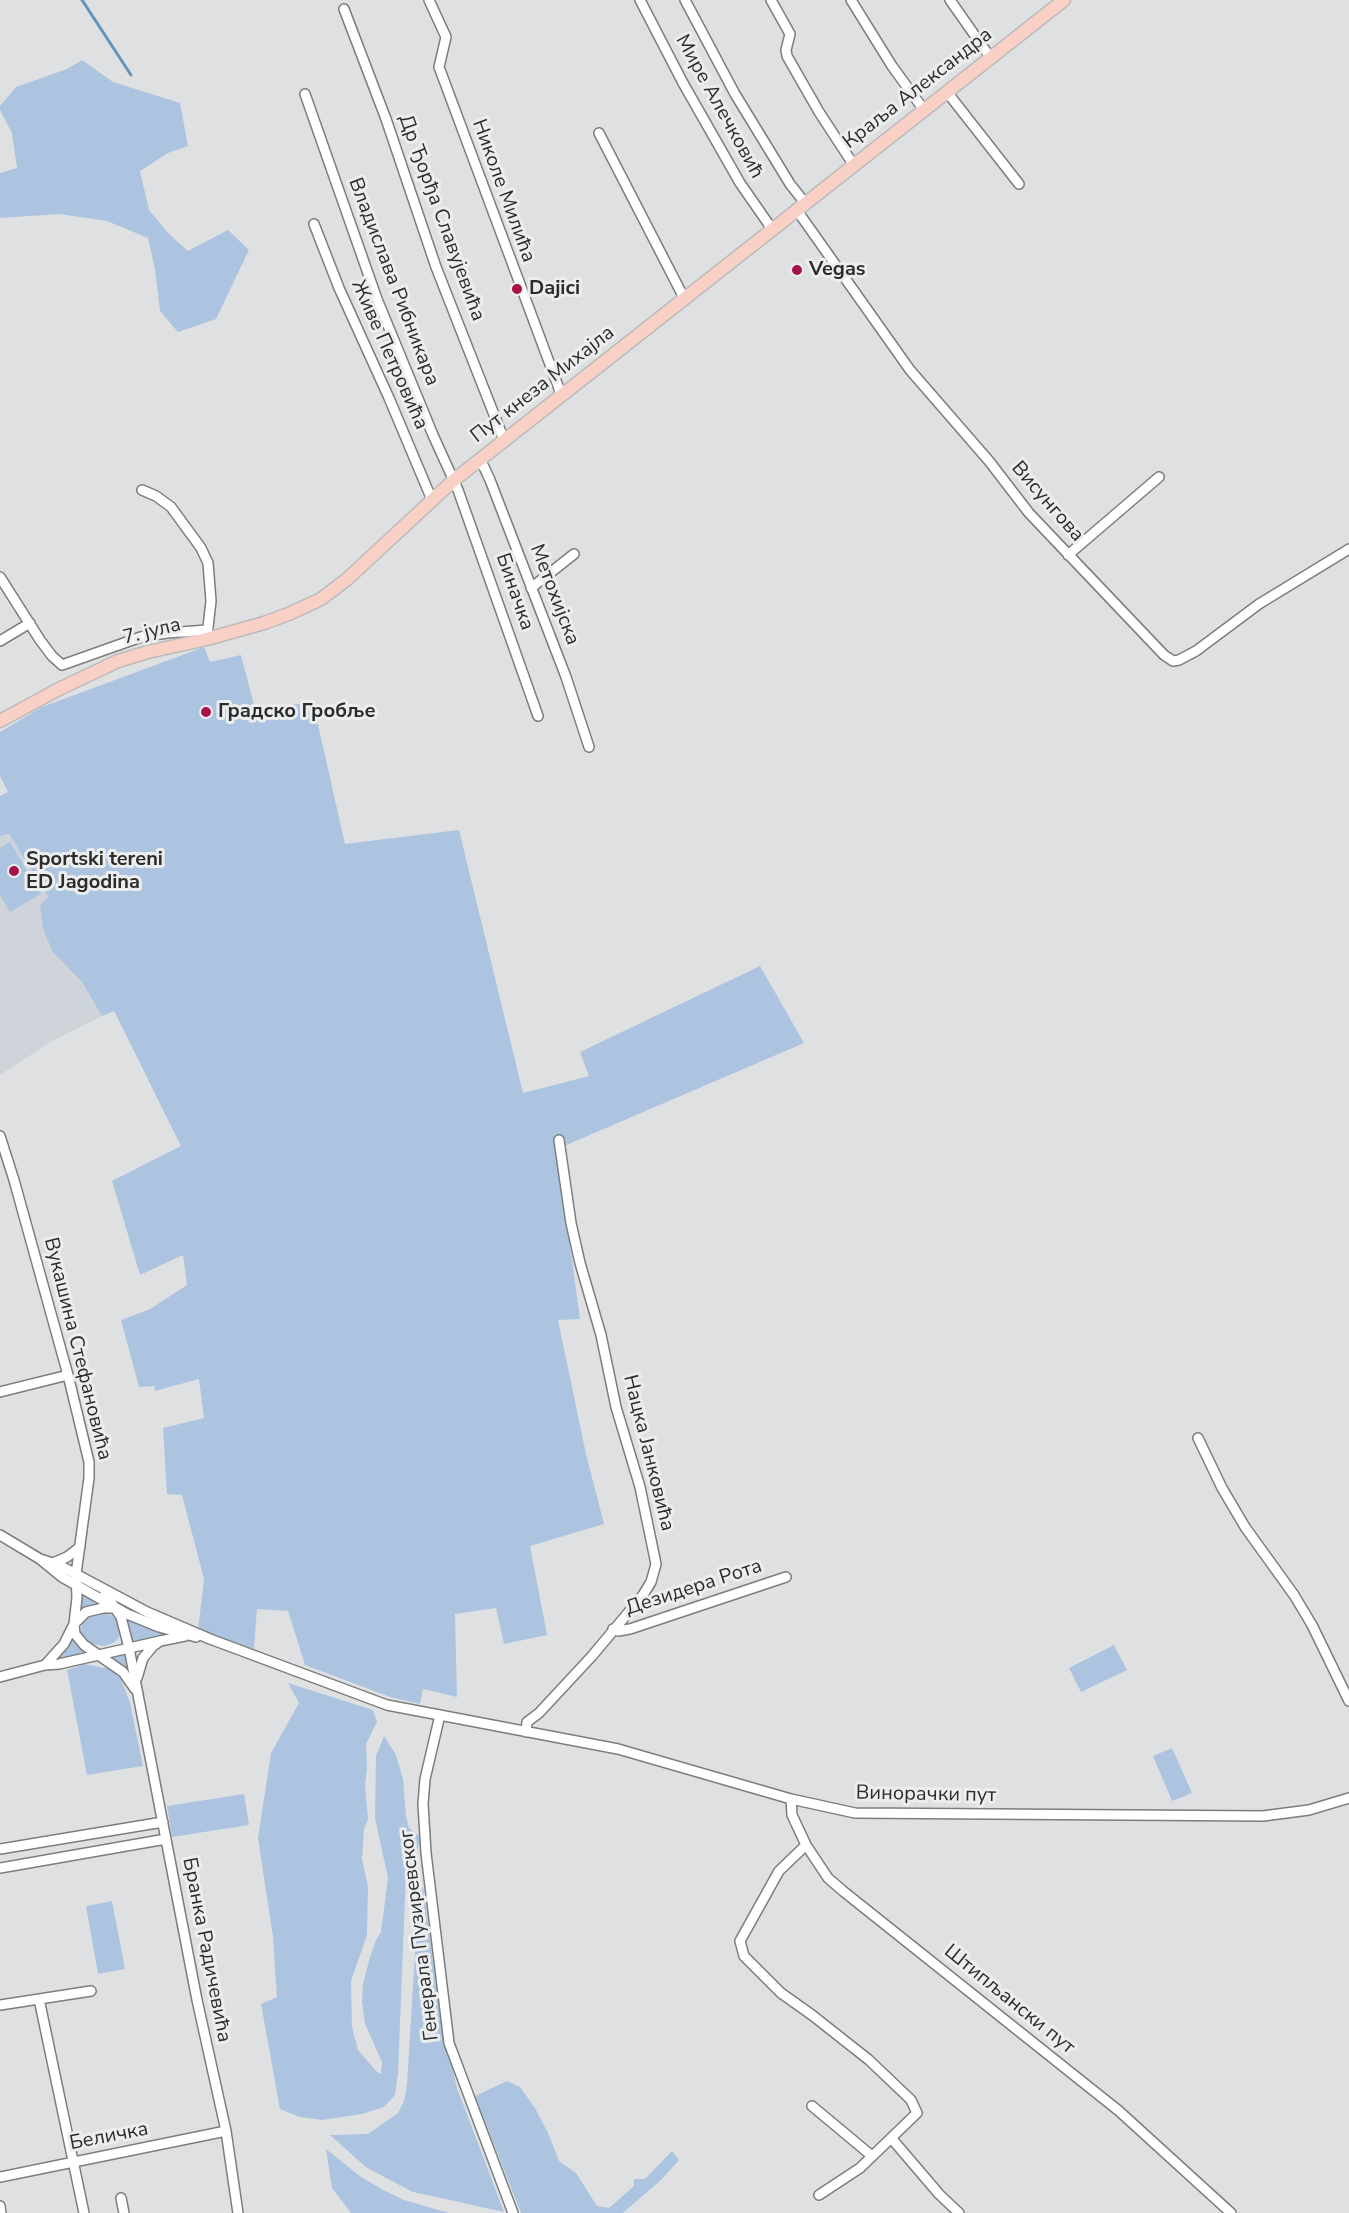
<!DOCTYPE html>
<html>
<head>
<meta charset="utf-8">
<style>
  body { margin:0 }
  canvas { display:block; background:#dfe0e1 }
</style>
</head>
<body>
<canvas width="1349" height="2213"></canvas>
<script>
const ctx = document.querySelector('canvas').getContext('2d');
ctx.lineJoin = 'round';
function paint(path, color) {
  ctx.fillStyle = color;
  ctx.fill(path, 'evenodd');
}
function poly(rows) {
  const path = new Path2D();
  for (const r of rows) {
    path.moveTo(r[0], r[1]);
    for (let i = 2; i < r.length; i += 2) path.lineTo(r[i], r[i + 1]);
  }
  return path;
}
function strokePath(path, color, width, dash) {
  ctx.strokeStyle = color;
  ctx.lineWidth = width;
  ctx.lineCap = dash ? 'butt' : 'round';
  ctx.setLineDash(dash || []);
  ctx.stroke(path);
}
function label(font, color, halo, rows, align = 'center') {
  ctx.font = font + ' "Nunito Sans",sans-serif';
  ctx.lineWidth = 6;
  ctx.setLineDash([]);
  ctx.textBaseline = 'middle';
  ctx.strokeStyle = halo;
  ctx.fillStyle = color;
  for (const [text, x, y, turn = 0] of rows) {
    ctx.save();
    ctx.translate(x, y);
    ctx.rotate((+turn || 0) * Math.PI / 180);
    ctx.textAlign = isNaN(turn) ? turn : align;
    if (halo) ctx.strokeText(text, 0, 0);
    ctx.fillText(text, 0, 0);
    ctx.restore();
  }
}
paint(poly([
  [9,834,48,898,52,950,82,982,102,1016,52,1041,0,1075,0,836]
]), '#ced4da');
paint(poly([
  [82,60,113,82,180,103,188,146,168,153,140,171,149,210,169,234,188,251,228,230,249,250,216,319,178,332,160,311,155,269,148,238,107,221,59,214,0,218,0,173,17,168,12,133,0,110,0,106,16,87,67,69],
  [204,647,210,662,241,655,255,709,298,704,314,707,345,844,459,830,523,1093,589,1076,580,1052,760,966,804,1043,557,1149,580,1319,558,1320,586,1454,604,1524,530,1546,547,1635,504,1644,496,1608,455,1614,457,1697,423,1689,420,1704,390,1697,305,1665,288,1611,257,1609,254,1649,198,1629,204,1579,182,1495,167,1494,163,1428,204,1418,199,1379,155,1391,154,1386,139,1387,121,1320,150,1309,187,1285,183,1255,140,1275,112,1181,181,1146,114,1011,102,1016,82,982,52,951,43,928,40,905,48,897,9,834,0,836,0,796,8,792,0,776,0,732,42,707],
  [10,842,41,894,10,912,0,895,0,848],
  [80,1593,101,1604,80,1612],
  [100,1612,115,1616,120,1626,119,1637,115,1642,104,1646,92,1644,84,1639,81,1635,82,1623,86,1618,92,1613],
  [125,1619,164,1635,168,1636,131,1644],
  [72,1640,87,1652,58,1661,57,1660,69,1647],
  [1114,1645,1127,1670,1081,1692,1069,1668],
  [127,1652,132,1677,108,1656],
  [84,1664,110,1669,121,1679,130,1703,143,1766,87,1775,67,1670],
  [288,1683,373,1710,377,1722,366,1744,367,1767,365,1786,368,1819,364,1829,362,1859,368,1887,367,1935,351,1981,352,2027,358,2050,377,2072,381,2074,382,2062,365,2024,362,2002,363,1984,370,1957,376,1940,381,1932,388,1878,375,1818,376,1756,384,1736,396,1755,403,1779,406,1816,409,1828,420,1837,417,1853,406,1873,398,2073,395,2095,384,2107,362,2114,322,2120,300,2117,280,2109,261,2004,277,1997,273,1937,258,1838,271,1753,299,1703],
  [1172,1748,1192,1793,1172,1801,1153,1756],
  [244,1794,249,1825,172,1837,167,1806],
  [423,1886,440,2017,457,2088,504,2212,413,2192,367,2168,330,2135,368,2134,398,2113,404,2101,407,2085,418,1902],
  [112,1901,125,1969,98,1974,86,1906],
  [507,2081,520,2087,535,2108,548,2133,559,2161,576,2173,597,2206,609,2208,634,2186,634,2179,645,2179,672,2151,679,2160,662,2179,623,2213,521,2213,475,2096],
  [326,2149,361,2177,385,2191,404,2200,449,2213,351,2213,332,2188]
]), '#adc4e0');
strokePath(poly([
  [82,0,131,75]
]), '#6893b4', 3);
const minor = poly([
  [429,0,446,37,439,67,561,394],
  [640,0,683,83,740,183,772,229],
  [685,0,735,94,790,184,805,203],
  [771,0,790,34,786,50,787,56,819,112,853,164],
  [851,0,892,66,924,110],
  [950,0,990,57],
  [344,9,386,119,436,267,504,440],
  [947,92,1019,184],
  [305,94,377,299,433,435,458,490,538,716],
  [599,133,684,298],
  [796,209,910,370,989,461,1029,513,1164,655,1173,661,1179,660,1196,651,1259,604,1349,549],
  [314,224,339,288,389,398,432,500],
  [478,460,484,467,490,480,566,677,589,747],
  [142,490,156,496,171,507,201,548,208,563,211,601,207,636],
  [1068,555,1159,477],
  [0,577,40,640,52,656,62,665,141,637,167,633,207,630],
  [531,588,574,554],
  [0,641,30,623],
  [0,1136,14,1180,68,1375,89,1462,89,1478,76,1574,77,1598,74,1624,64,1644,45,1665],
  [0,1392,68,1375],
  [1198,1438,1222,1488,1245,1527,1294,1595,1312,1625,1349,1701],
  [0,1535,40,1559,62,1577,127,1614,159,1627,196,1637],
  [40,1559,59,1565,147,1612,210,1639,387,1705,618,1749,791,1799,855,1813,1263,1816,1309,1810,1349,1798],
  [53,1563,67,1557,80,1547],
  [105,1593,121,1617,129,1648,197,2000,226,2131,238,2213],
  [112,1608,103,1608,86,1612,74,1624,75,1634,84,1645,123,1672,135,1689],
  [613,1629,618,1631,630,1629,786,1577],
  [0,1677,45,1665,59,1664,160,1641],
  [137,1678,143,1658,153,1646,160,1641,185,1636],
  [440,1715,425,1779,423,1804,426,1853,449,2043,513,2213],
  [526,1732,527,1722,539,1713,592,1656,643,1595,651,1582,656,1564,640,1487,616,1407,601,1335,580,1263,571,1223,559,1140],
  [791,1799,792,1815,806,1845,828,1878,843,1891,1119,2111,1231,2213],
  [806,1845,779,1871,740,1941,744,1956,781,1993,812,2015,869,2060,911,2100,917,2113,860,2168,819,2195],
  [0,1849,163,1822],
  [0,1868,166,1839],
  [39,1999,84,2213],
  [0,2005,91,1991],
  [812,2106,872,2156],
  [892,2139,939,2194,959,2213],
  [0,2177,226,2131],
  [121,2198,124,2213],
  [0,2206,1,2213]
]);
const major = poly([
  [0,721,57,690,118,661,148,652,207,639,264,623,291,613,321,599,346,580,454,480,1064,0]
]);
strokePath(minor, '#7c7d7d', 12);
strokePath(major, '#bbb', 15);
strokePath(minor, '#fff', 9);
strokePath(major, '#f9d0c5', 12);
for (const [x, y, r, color] of [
  [797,270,6,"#a71348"],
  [517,289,6,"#a71348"],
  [206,712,6,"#a71348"],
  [14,871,6,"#a71348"]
]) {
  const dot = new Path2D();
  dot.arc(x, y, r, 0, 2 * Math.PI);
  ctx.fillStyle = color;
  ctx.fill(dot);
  strokePath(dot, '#ecedee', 2);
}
label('20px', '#2b2c2c', '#ecedee', [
  ["Краља Александра",918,89,-38],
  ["Мире Алечковић",719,107,61],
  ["Николе Милића",503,191,70],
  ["Др Ђорђа Славујевића",441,218,70],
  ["Владислава Рибникара",393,282,69],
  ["Живе Петровића",389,355,66],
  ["Пут кнеза Михајла",543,385,-38],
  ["Висунгова",1047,502,49],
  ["Биначка",514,592,71],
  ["Метохијска",554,595,69],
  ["7. јула",152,632,-14],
  ["Вукашина Стефановића",77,1349,76],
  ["Нацка Јанковића",648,1453,76],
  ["Дезидера Рота",694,1588,-18],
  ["Винорачки пут",926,1795,1],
  ["Генерала Пузиревског",420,1935,-97],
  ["Бранка Радичевића",206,1950,79],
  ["Штипљански пут",1009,2000,39],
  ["Беличка",109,2137,-11]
]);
label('bold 20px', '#2b2c2c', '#ecedee', [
  ["Vegas",809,270],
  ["Dajici",529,289],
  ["Градско Гробље",218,712],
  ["Sportski tereni",26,860],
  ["ED Jagodina",26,883]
], 'left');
</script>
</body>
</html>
